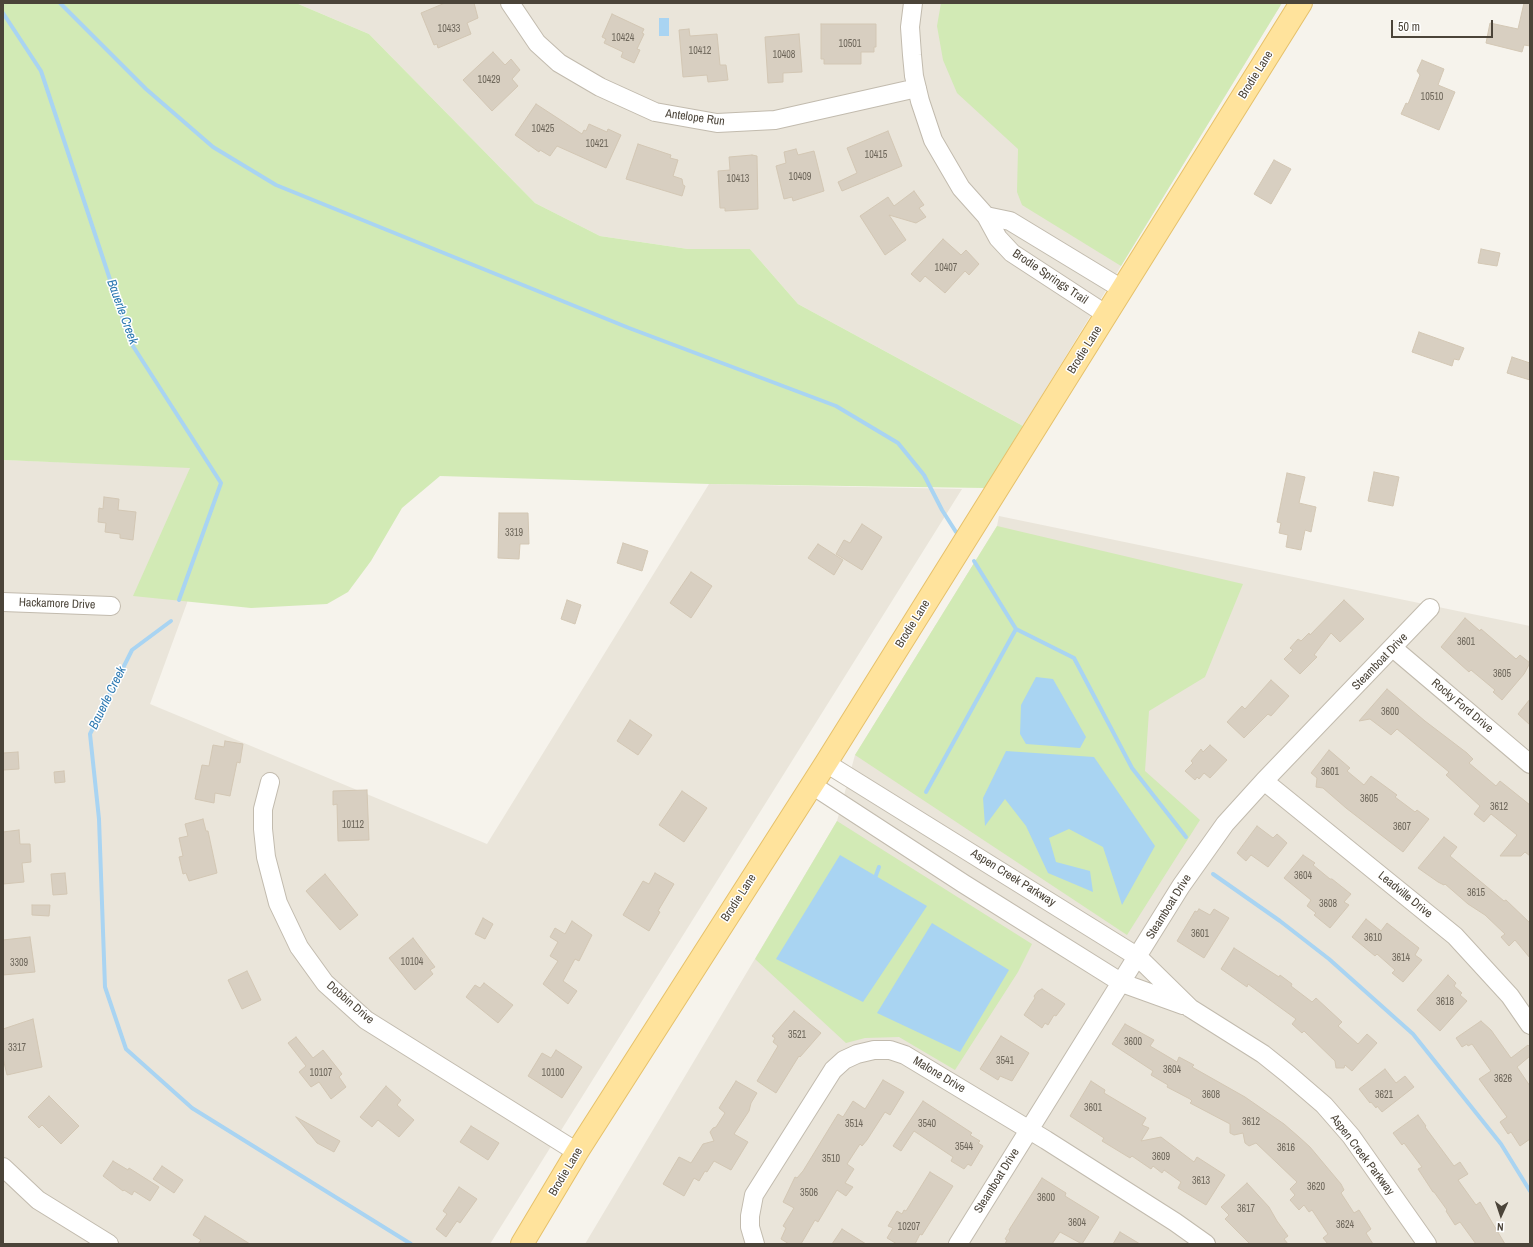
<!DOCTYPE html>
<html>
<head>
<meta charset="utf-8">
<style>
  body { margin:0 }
  #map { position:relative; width:1533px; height:1247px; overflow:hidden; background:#f6f3ec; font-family:"Archivo Narrow",sans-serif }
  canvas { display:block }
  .frame { position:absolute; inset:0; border:4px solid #4b4439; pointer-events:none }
  .north { position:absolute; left:1481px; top:1195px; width:40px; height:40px; -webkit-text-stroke:3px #fff; paint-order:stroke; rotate:183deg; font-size:11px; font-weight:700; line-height:16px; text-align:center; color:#4b4439 }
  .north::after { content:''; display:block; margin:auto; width:14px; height:18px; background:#4b4439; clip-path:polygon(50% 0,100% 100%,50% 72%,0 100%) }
  .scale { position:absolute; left:1391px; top:20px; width:102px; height:18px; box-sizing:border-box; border:2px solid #4b4439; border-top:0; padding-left:5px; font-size:12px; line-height:14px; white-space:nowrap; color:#4b4439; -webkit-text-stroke:3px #fff; paint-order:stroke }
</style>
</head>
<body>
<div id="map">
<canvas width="1533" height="1247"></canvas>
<div class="frame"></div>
<div class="north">N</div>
<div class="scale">50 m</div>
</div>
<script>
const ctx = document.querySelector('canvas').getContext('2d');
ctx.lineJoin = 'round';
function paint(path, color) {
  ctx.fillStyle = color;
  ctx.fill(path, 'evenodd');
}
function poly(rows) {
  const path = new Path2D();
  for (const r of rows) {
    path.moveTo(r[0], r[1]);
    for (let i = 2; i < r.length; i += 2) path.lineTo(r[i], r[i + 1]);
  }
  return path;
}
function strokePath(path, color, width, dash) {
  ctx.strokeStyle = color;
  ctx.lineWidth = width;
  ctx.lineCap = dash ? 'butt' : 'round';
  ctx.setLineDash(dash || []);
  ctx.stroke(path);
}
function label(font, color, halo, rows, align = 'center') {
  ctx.font = font + ' "Archivo Narrow",sans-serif';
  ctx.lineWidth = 3;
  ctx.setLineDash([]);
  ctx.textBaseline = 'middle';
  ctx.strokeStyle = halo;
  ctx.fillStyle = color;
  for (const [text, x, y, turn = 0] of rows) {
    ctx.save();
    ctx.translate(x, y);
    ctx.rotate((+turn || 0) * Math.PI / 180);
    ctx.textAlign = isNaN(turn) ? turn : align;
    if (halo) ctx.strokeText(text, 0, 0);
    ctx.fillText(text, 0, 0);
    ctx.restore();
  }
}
paint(poly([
  [296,3,1282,3,1023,426,798,304,750,249,688,249,600,236,535,203,369,34],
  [3,460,236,469,150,704,487,844,709,484,962,489,490,1244,3,1244],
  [999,516,1530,626,1530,1244,585,1244,837,821,855,755,997,526]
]), '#eae5da');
paint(poly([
  [3,3,296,3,369,34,535,203,600,236,688,249,750,249,798,304,1023,426,985,488,709,484,440,476,402,508,371,561,348,592,327,604,251,608,133,596,190,468,3,460],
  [941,3,1282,3,1121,266,1022,205,1017,192,1018,149,957,93,943,60,937,26],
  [997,526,1243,584,1205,677,1149,711,1145,771,1200,820,1127,935,855,755],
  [837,821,1032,944,1018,972,955,1070,899,1037,865,1038,846,1043,755,959]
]), '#d2eab5');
paint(poly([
  [659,18,669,18,669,36,659,36],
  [1036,677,1053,679,1086,737,1080,748,1026,744,1020,734,1021,705],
  [1006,751,1094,757,1155,846,1122,905,1103,847,1069,829,1049,838,1056,862,1090,871,1093,892,1048,873,1026,826,1005,799,985,826,983,798],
  [840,855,927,906,863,1002,776,959],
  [932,923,1009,970,960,1052,877,1013]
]), '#a9d4f2');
strokePath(poly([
  [60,3,146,89,213,147,276,185,629,328,836,406,898,443,924,475,942,510,956,532],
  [3,13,41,71,131,343,221,483,179,600],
  [171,621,132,650,90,734,99,819,105,987,126,1049,192,1108,411,1244],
  [1016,629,1074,658,1132,768,1186,837],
  [926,792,1016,629,974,561],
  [1213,874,1280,921,1329,959,1413,1034,1501,1144,1530,1191],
  [875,878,879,867]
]), '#a9d4f2', 4);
const building = poly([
  [445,3,474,3,478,18,467,23,471,34,438,48,437,44,434,45,421,13,445,3],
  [1524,3,1530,3,1530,46,1524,45,1522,52,1486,43,1490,23,1518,29,1524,3],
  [612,14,644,29,642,33,644,34,637,49,640,50,634,63,621,57,623,52,604,43,606,39,602,37,612,14],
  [821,24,876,24,876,47,874,47,874,52,861,52,861,64,824,64,824,59,821,59,821,24],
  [689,29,690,36,717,34,720,65,726,65,728,80,708,82,707,75,683,77,679,30,689,29],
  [799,34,802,72,783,73,783,82,768,83,765,37,799,34],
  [493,52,505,65,511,59,520,70,512,79,518,86,492,111,463,80,493,52],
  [1422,60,1444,69,1438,85,1455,92,1439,130,1401,114,1406,103,1408,104,1420,75,1417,71,1422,60],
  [536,104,582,134,584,130,586,131,589,124,607,132,608,129,621,135,606,168,557,146,550,156,540,150,539,152,515,135,536,104],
  [888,131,902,166,842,191,838,182,857,173,847,148,888,131],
  [638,144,671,155,670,158,678,160,673,176,682,179,683,185,685,186,682,196,626,179,638,144],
  [796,149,798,155,814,151,824,191,793,201,792,197,784,199,776,166,786,163,784,152,796,149],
  [752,155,757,156,758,209,725,211,725,208,720,208,718,171,730,170,729,157,752,155],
  [1274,160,1291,169,1271,204,1254,194,1274,160],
  [914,191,924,205,919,208,926,217,916,223,889,215,906,240,885,255,860,216,888,197,894,206,914,191],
  [943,239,961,255,966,250,979,264,969,275,965,271,945,293,925,276,920,282,911,274,943,239],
  [1481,249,1500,253,1497,266,1478,263,1481,249],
  [1419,332,1464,348,1459,360,1454,359,1452,366,1412,352,1419,332],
  [1512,357,1530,363,1530,380,1507,373,1512,357],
  [1374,472,1399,477,1393,506,1368,501,1374,472],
  [1287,473,1305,477,1299,503,1316,507,1311,532,1305,530,1301,550,1286,547,1288,535,1279,533,1281,523,1277,522,1287,473],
  [104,497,119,499,118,510,136,512,133,540,120,538,120,534,105,532,106,523,98,522,99,508,103,509,104,497],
  [499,513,528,513,529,544,520,544,519,559,498,558,499,513],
  [862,524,882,537,862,570,836,554,844,540,850,543,862,524],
  [623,543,648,551,642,571,617,563,623,543],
  [818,544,843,560,834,575,808,558,818,544],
  [691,572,712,586,691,618,670,603,691,572],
  [567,600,581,605,575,624,561,619,567,600],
  [1344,600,1364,619,1340,642,1331,633,1314,655,1317,657,1300,674,1284,659,1293,650,1290,648,1298,639,1301,641,1309,633,1310,635,1344,600],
  [1465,618,1480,631,1481,629,1516,659,1520,655,1530,663,1524,674,1502,700,1493,692,1495,690,1471,670,1469,672,1441,647,1465,618],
  [1271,680,1289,696,1271,716,1268,714,1244,738,1227,722,1242,706,1245,709,1271,680],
  [1387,689,1425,721,1467,753,1473,759,1469,763,1496,786,1500,781,1530,805,1530,856,1525,852,1521,856,1500,856,1517,835,1491,814,1484,822,1474,814,1480,806,1446,775,1449,772,1397,729,1391,735,1370,719,1359,721,1387,689],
  [1530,699,1530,725,1518,714,1530,699],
  [630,720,652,735,638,755,617,741,630,720],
  [225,741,243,744,240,763,237,762,230,796,215,793,214,803,195,799,202,765,209,766,213,745,224,747,225,741],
  [1210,745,1227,760,1210,778,1204,773,1199,779,1197,777,1195,780,1185,771,1193,763,1191,761,1201,749,1203,752,1210,745],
  [1329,750,1350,768,1347,771,1364,785,1371,776,1397,795,1395,797,1415,812,1417,810,1429,819,1403,852,1346,808,1323,788,1316,787,1317,778,1311,773,1329,750],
  [18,752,19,769,3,770,3,753,18,752],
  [64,771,65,782,55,783,54,772,64,771],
  [367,790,369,840,338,841,337,804,333,805,333,791,367,790],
  [682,791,707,808,684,842,659,825,682,791],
  [203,819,206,831,208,831,217,873,189,881,186,873,183,874,179,857,183,856,179,838,188,836,185,824,203,819],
  [1257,826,1273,838,1277,834,1287,843,1268,867,1251,855,1246,861,1237,853,1257,826],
  [19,830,20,844,30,844,31,862,22,863,24,882,3,884,3,832,19,830],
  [1444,837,1457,847,1450,856,1504,901,1506,900,1530,923,1530,958,1515,940,1509,946,1501,937,1505,934,1485,915,1468,904,1445,884,1444,885,1438,882,1418,868,1444,837],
  [1303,855,1315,863,1313,865,1330,879,1332,879,1351,894,1344,902,1349,905,1330,928,1314,915,1316,913,1307,906,1311,900,1284,878,1303,855],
  [65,873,67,894,53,895,51,874,65,873],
  [655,873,674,884,658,911,660,912,649,931,623,915,643,881,649,884,655,873],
  [325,874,358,915,340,930,306,891,325,874],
  [32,905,50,905,49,916,32,915,32,905],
  [1199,909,1210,915,1214,909,1229,918,1204,958,1177,941,1195,911,1197,912,1199,909],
  [483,918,493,924,485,939,475,934,483,918],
  [1366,919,1381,931,1387,923,1419,948,1415,955,1422,960,1403,982,1392,973,1395,970,1377,954,1375,956,1352,937,1366,919],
  [572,921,592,935,579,961,575,959,563,981,577,991,568,1004,543,984,558,961,550,956,558,942,550,937,555,928,565,934,572,921],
  [30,937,35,972,3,975,3,940,30,937],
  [413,938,435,967,430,970,433,974,415,990,389,958,413,938],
  [1234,948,1279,977,1280,975,1292,984,1291,986,1312,1002,1316,998,1342,1022,1338,1026,1358,1044,1367,1034,1377,1043,1352,1071,1345,1065,1344,1068,1336,1068,1335,1061,1304,1031,1302,1033,1292,1024,1296,1019,1248,984,1247,987,1221,969,1234,948],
  [247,971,261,1000,242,1009,228,980,247,971],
  [1448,975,1456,983,1454,986,1462,993,1460,995,1467,1001,1440,1031,1417,1010,1448,975],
  [484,983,513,1005,498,1023,466,997,475,985,480,988,484,983],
  [1042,989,1065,1004,1056,1016,1054,1015,1048,1025,1045,1023,1042,1028,1024,1015,1035,998,1034,996,1038,991,1042,989],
  [794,1011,821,1033,800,1057,799,1056,776,1093,757,1081,778,1046,773,1042,775,1038,772,1036,794,1011],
  [33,1019,42,1067,7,1075,3,1058,3,1029,33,1019],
  [1481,1021,1491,1030,1511,1058,1528,1045,1530,1047,1530,1056,1517,1067,1530,1086,1530,1139,1520,1146,1511,1132,1508,1134,1500,1122,1507,1117,1479,1079,1491,1071,1472,1044,1468,1046,1467,1044,1462,1047,1456,1038,1481,1021],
  [1125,1024,1154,1040,1150,1046,1177,1062,1179,1057,1194,1065,1192,1067,1245,1097,1284,1124,1299,1137,1310,1147,1341,1184,1344,1190,1341,1193,1354,1213,1359,1210,1371,1229,1366,1233,1373,1244,1328,1244,1323,1238,1328,1234,1312,1210,1309,1212,1304,1205,1299,1210,1290,1200,1295,1195,1290,1189,1297,1182,1256,1143,1249,1146,1245,1143,1243,1133,1234,1135,1230,1133,1230,1124,1190,1103,1192,1101,1190,1099,1167,1087,1168,1085,1151,1075,1153,1071,1112,1044,1125,1024],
  [1001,1036,1029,1053,1012,1081,1000,1076,998,1080,980,1069,1001,1036],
  [296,1037,313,1058,323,1050,342,1074,339,1077,346,1087,331,1099,319,1082,311,1087,299,1072,306,1066,288,1043,296,1037],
  [556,1050,582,1067,562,1098,528,1076,542,1053,551,1058,556,1050],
  [1385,1069,1396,1083,1405,1076,1414,1087,1382,1112,1377,1106,1376,1108,1371,1102,1370,1103,1359,1089,1385,1069],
  [883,1080,904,1092,890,1115,885,1112,867,1140,862,1146,860,1144,847,1164,854,1169,845,1183,853,1187,846,1196,837,1190,818,1222,815,1220,801,1244,789,1244,781,1239,786,1228,783,1226,794,1208,783,1202,795,1177,797,1178,803,1171,838,1114,843,1117,853,1101,865,1109,883,1080],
  [736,1081,757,1093,751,1103,749,1111,734,1134,748,1142,731,1170,714,1161,707,1172,705,1171,699,1181,694,1178,684,1196,663,1184,679,1157,691,1163,703,1144,714,1141,710,1132,713,1128,716,1127,725,1113,719,1108,736,1081],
  [1091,1081,1105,1090,1104,1093,1146,1118,1142,1125,1149,1128,1141,1141,1161,1137,1194,1162,1197,1157,1225,1175,1206,1205,1178,1188,1181,1182,1164,1170,1162,1173,1153,1166,1151,1169,1132,1156,1130,1158,1102,1141,1104,1138,1070,1116,1091,1081],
  [386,1086,401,1100,397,1105,414,1120,399,1137,378,1120,372,1127,360,1117,386,1086],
  [49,1096,79,1126,61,1144,42,1125,39,1128,28,1117,49,1096],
  [923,1101,972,1133,970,1135,980,1141,978,1143,983,1146,971,1166,968,1164,964,1169,951,1161,953,1157,914,1131,901,1151,893,1146,923,1101],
  [1418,1115,1426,1126,1425,1127,1454,1166,1460,1162,1468,1174,1458,1180,1476,1205,1480,1202,1505,1244,1476,1244,1460,1222,1455,1225,1446,1211,1447,1210,1434,1192,1433,1192,1418,1169,1422,1167,1404,1143,1402,1145,1393,1133,1418,1115],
  [296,1117,340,1141,334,1152,317,1143,296,1117],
  [471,1126,499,1143,488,1160,460,1142,471,1126],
  [113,1161,128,1170,129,1168,159,1187,150,1201,134,1191,132,1195,124,1190,123,1191,103,1176,113,1161],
  [162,1166,183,1180,174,1193,153,1179,162,1166],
  [930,1172,953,1186,922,1235,920,1234,915,1244,897,1244,887,1238,893,1228,888,1226,897,1211,902,1214,904,1210,906,1211,930,1172],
  [1042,1178,1066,1193,1065,1196,1099,1217,1082,1244,1060,1232,1052,1244,1005,1244,1007,1240,1005,1239,1010,1231,1009,1230,1042,1178],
  [1247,1183,1269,1207,1277,1221,1288,1236,1284,1239,1288,1244,1250,1244,1225,1219,1229,1215,1221,1207,1247,1183],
  [459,1187,477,1199,460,1223,457,1221,446,1237,436,1229,447,1214,443,1211,459,1187],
  [205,1216,250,1244,198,1244,201,1240,193,1235,205,1216],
  [842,1229,866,1244,832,1244,842,1229],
  [1120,1232,1140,1244,1113,1244,1120,1232]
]);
paint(building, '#d8cfc1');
strokePath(building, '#d3c7b4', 1);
const minor = poly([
  [510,3,537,43,559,63,600,87,655,112,717,123,775,120,917,88],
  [913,3,910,27,912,55,914,76,920,101,933,140,961,188,986,216,998,238,1012,253,1107,315],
  [986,216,1010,221,1122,289],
  [3,602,111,606],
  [1393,648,1530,764],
  [826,763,1138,957,1190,1008,1263,1054,1288,1074,1324,1105,1351,1136,1427,1244],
  [1264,781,1455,936,1510,996,1530,1025],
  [270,782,263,809,263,829,266,857,278,903,299,947,325,983,366,1020,577,1152],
  [812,785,964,884,1122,983,1183,1005],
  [3,1167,38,1200,109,1244],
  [755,1244,750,1227,750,1216,754,1195,833,1070,844,1060,857,1054,874,1050,890,1050,905,1055,1046,1140,1175,1222,1206,1244],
  [958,1244,1181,886,1225,824,1264,781,1430,608]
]);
const major = poly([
  [522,1244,577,1152,826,763,1301,3]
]);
strokePath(minor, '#c2bbae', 20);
strokePath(major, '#e6c16a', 24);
strokePath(minor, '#fff', 18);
strokePath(major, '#ffe39c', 22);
label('10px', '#6e675b', null, [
  ["10433",449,29],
  ["10424",623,38],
  ["10501",850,44],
  ["10412",700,51],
  ["10408",784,55],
  ["10429",489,80],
  ["10510",1432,97],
  ["10425",543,129],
  ["10421",597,144],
  ["10415",876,155],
  ["10409",800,177],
  ["10413",738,179],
  ["10407",946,268],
  ["3319",514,533],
  ["3601",1466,642],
  ["3605",1502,674],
  ["3600",1390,712],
  ["3601",1330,772],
  ["3605",1369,799],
  ["3612",1499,807],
  ["10112",353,825],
  ["3607",1402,827],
  ["3604",1303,876],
  ["3615",1476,893],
  ["3608",1328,904],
  ["3601",1200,934],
  ["3610",1373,938],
  ["3614",1401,958],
  ["10104",412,962],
  ["3309",19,963],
  ["3618",1445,1002],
  ["3521",797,1035],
  ["3600",1133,1042],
  ["3317",17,1048],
  ["3541",1005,1061],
  ["3604",1172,1070],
  ["10107",321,1073],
  ["10100",553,1073],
  ["3626",1503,1079],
  ["3608",1211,1095],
  ["3621",1384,1095],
  ["3601",1093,1108],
  ["3612",1251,1122],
  ["3514",854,1124],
  ["3540",927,1124],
  ["3544",964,1147],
  ["3616",1286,1148],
  ["3609",1161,1157],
  ["3510",831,1159],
  ["3613",1201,1181],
  ["3620",1316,1187],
  ["3506",809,1193],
  ["3600",1046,1198],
  ["3617",1246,1209],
  ["3604",1077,1223],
  ["3624",1345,1225],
  ["10207",909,1227]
]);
label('12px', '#4b4439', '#fff', [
  ["Brodie Lane",1256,75,-58],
  ["Antelope Run",695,118,8],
  ["Brodie Springs Trail",1050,277,34],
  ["Brodie Lane",1085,350,-58],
  ["Hackamore Drive",57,604,2],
  ["Brodie Lane",913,624,-58],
  ["Steamboat Drive",1380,662,-46],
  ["Rocky Ford Drive",1462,706,40],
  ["Aspen Creek Parkway",1013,878,32],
  ["Leadville Drive",1405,895,39],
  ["Brodie Lane",739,898,-57],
  ["Steamboat Drive",1169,907,-58],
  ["Dobbin Drive",350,1003,41],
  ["Malone Drive",939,1075,31],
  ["Aspen Creek Parkway",1362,1155,53],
  ["Brodie Lane",566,1172,-59],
  ["Steamboat Drive",997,1181,-58]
]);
label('italic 13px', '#2e7ab2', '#fff', [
  ["Bauerle Creek",122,312,70],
  ["Bauerle Creek",108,698,-64]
]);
</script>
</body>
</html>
